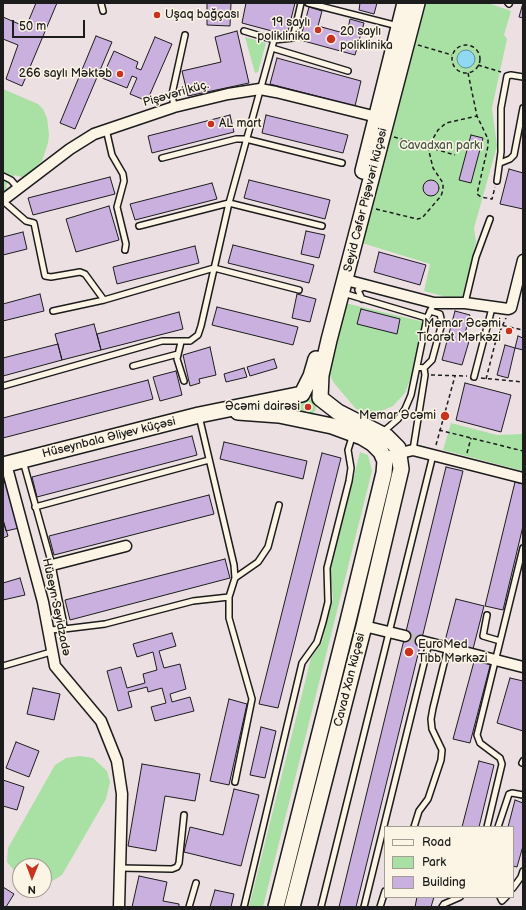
<!DOCTYPE html>
<html>
<head>
<meta charset="utf-8">
<style>
  body { margin:0 }
  #map { position:relative; width:526px; height:910px; overflow:hidden; background:#ede0e3; font-family:"Balsamiq Sans",sans-serif }
  canvas { display:block }
  .frame { position:absolute; inset:0; border:4px solid #1c1c1c; pointer-events:none }
  .legend { position:absolute; left:384px; top:826px; width:130px; height:72px; box-sizing:border-box; background:#fcf5e5; border:1px solid #a29e95; margin:0; padding:5px 7px; list-style:none; font-size:12px; color:#1c1c1c }
  .legend li { display:flex; align-items:center; gap:8px; height:20px }
  .legend b { width:20px; border:1px solid #a29e95 }
  .north { position:absolute; left:12px; top:858px; width:40px; height:40px; box-sizing:border-box; background:#fcf5e5; border:1px solid #a29e95; border-radius:50%; rotate:181deg; font-size:11px; font-weight:700; line-height:16px; text-align:center; color:#1c1c1c }
  .north::after { content:''; display:block; margin:auto; width:14px; height:18px; background:#c8321e; clip-path:polygon(50% 0,100% 100%,50% 72%,0 100%) }
  .scale { position:absolute; left:12px; top:20px; width:73px; height:18px; box-sizing:border-box; border:2px solid #1c1c1c; border-top:0; padding-left:5px; font-size:12px; line-height:14px; white-space:nowrap; color:#1c1c1c; -webkit-text-stroke:3px #fcf5e5; paint-order:stroke }
</style>
</head>
<body>
<div id="map">
<canvas width="526" height="910"></canvas>
<div class="frame"></div>
<ul class="legend">
<li><b style="height:5px;background:#fcf5e5"></b>Road</li>
<li><b style="height:11px;background:#a9e0a4"></b>Park</li>
<li><b style="height:11px;background:#cab0df"></b>Building</li>
</ul>
<div class="north">N</div>
<div class="scale">50 m</div>
</div>
<script>
const ctx = document.querySelector('canvas').getContext('2d');
ctx.lineJoin = 'round';
function paint(path, color) {
  ctx.fillStyle = color;
  ctx.fill(path, 'evenodd');
}
function poly(rows) {
  const path = new Path2D();
  for (const r of rows) {
    if (r.length === 3) {
      path.moveTo(r[0] + r[2], r[1]);
      path.arc(r[0], r[1], r[2], 0, 2 * Math.PI);
      continue;
    }
    path.moveTo(r[0], r[1]);
    for (let i = 2; i < r.length; i += 2) path.lineTo(r[i], r[i + 1]);
  }
  return path;
}
function strokePath(path, color, width, dash) {
  ctx.strokeStyle = color;
  ctx.lineWidth = width;
  ctx.lineCap = dash ? 'butt' : 'round';
  ctx.setLineDash(dash || []);
  ctx.stroke(path);
}
function label(font, color, halo, rows, align = 'center') {
  ctx.font = font + ' "Balsamiq Sans",sans-serif';
  ctx.lineWidth = 3;
  ctx.setLineDash([]);
  ctx.textBaseline = 'middle';
  ctx.strokeStyle = halo;
  ctx.fillStyle = color;
  for (const [text, x, y, turn = 0] of rows) {
    ctx.save();
    ctx.translate(x, y);
    ctx.rotate((+turn || 0) * Math.PI / 180);
    ctx.textAlign = isNaN(turn) ? turn : align;
    if (halo) ctx.strokeText(text, 0, 0);
    ctx.fillText(text, 0, 0);
    ctx.restore();
  }
}
paint(poly([
  [422,3,488,3,511,11,504,35,507,39,492,108,497,146,474,228,476,242,461,301,424,291,430,264,362,243],
  [245,37,266,43,258,72,255,73],
  [3,89,38,104,43,109,47,118,49,134,48,143,42,161,24,178,15,175,6,185,8,191,3,193],
  [345,303,424,322,414,369,405,393,393,406,375,414,367,414,356,409,334,383,328,372],
  [308,407,8],
  [451,423,497,435,523,434,523,471,443,450],
  [360,452,368,455,372,471,263,907,249,907,311,658,322,642,333,598,330,572],
  [80,756,93,758,107,771,110,782,106,799,62,875,49,883,44,884,44,866,20,866,20,878,7,862,8,848,55,765,66,758]
]), '#a9e0a4');
const water = poly([
  [466,59,9]
]);
paint(water, '#91d9f3');
strokePath(water, '#628d9d', 1);
const building = poly([
  [36,3,57,3,22,86,6,79,18,45,3,39,3,17,26,27,36,3],
  [207,3,231,3,230,26,207,25,207,3],
  [246,3,295,3,287,35,242,23,246,3],
  [360,3,377,3,374,14,359,10,360,3],
  [523,3,523,18,519,17,523,3],
  [309,7,322,11,318,26,347,34,350,19,364,23,355,55,300,40,309,7],
  [237,31,249,83,188,96,182,71,221,62,215,37,237,31],
  [96,36,112,42,75,129,60,123,96,36],
  [155,37,172,44,147,101,130,94,137,78,132,76,127,88,102,78,114,51,138,62,136,68,141,70,155,37],
  [277,58,361,81,355,106,270,84,277,58],
  [230,115,234,132,152,153,148,136,230,115],
  [266,115,348,135,343,153,262,133,266,115],
  [471,135,483,138,471,183,459,180,471,135],
  [509,169,523,173,523,209,500,204,509,169],
  [110,177,115,194,33,215,28,198,110,177],
  [249,180,330,200,325,219,244,198,249,180],
  [431,188,8],
  [212,183,217,199,135,220,130,204,212,183],
  [109,206,119,240,76,252,66,219,109,206],
  [306,231,325,235,319,258,301,254,306,231],
  [23,232,27,249,3,255,3,237,23,232],
  [233,245,314,265,309,283,228,263,233,245],
  [195,246,199,263,117,284,113,267,195,246],
  [379,252,426,265,420,285,374,272,379,252],
  [40,294,44,311,3,321,3,304,40,294],
  [297,294,316,299,310,322,292,318,297,294],
  [217,307,298,327,293,345,212,325,217,307],
  [361,309,400,319,397,334,357,324,361,309],
  [455,311,470,315,464,337,470,338,462,365,442,360,455,311],
  [179,312,183,329,101,350,97,334,179,312],
  [94,324,101,350,62,360,55,334,94,324],
  [518,336,523,338,523,350,515,348,518,336],
  [58,344,62,360,3,376,3,358,58,344],
  [505,345,515,348,508,378,497,375,505,345],
  [210,347,216,375,199,379,200,383,190,386,183,355,210,347],
  [274,359,277,368,250,376,247,367,274,359],
  [244,368,247,377,226,382,224,374,244,368],
  [176,371,182,395,160,401,153,377,176,371],
  [148,380,153,399,3,438,3,418,148,380],
  [465,383,511,395,501,432,456,420,465,383],
  [192,436,197,455,37,497,32,477,192,436],
  [224,442,307,461,303,479,220,459,224,442],
  [322,453,341,458,278,708,259,704,322,453],
  [446,467,463,471,356,907,339,907,446,467],
  [7,482,19,528,6,531,3,520,3,483,7,482],
  [515,482,523,484,523,526,503,610,485,606,515,482],
  [209,495,214,514,54,555,49,536,209,495],
  [3,520,8,536,3,538,3,520],
  [225,559,230,578,70,620,65,600,225,559],
  [20,578,25,595,3,600,3,583,20,578],
  [456,599,484,606,473,649,445,641,456,599],
  [172,633,176,646,159,651,164,668,180,664,186,689,170,694,172,702,190,697,194,711,155,721,151,707,166,703,162,688,148,692,147,687,128,692,132,707,118,711,107,671,121,667,127,688,145,683,143,674,157,670,153,652,137,657,133,644,172,633],
  [475,658,491,662,470,743,453,739,475,658],
  [510,678,523,681,523,731,497,723,510,678],
  [33,688,60,694,54,720,27,714,33,688],
  [229,699,247,704,229,785,210,781,229,699],
  [261,727,276,731,265,778,250,775,261,727],
  [16,742,39,751,29,777,6,768,16,742],
  [479,761,494,765,479,827,462,827,479,761],
  [142,764,200,774,195,801,165,796,156,851,128,846,142,764],
  [3,780,24,787,17,810,3,806,3,780],
  [234,789,259,795,241,866,184,852,190,827,223,835,234,789],
  [515,800,523,803,523,846,517,867,513,866,513,827,508,827,515,800],
  [139,876,167,882,163,901,179,904,179,907,132,907,139,876],
  [3,887,14,894,6,907,3,907,3,887],
  [215,890,234,894,231,907,210,907,215,890],
  [417,897,434,897,431,907,415,907,417,897]
]);
paint(building, '#cab0df');
strokePath(building, '#1c1c1c', 1);
strokePath(poly([
  [405,636,421,641]
]), '#c3b9bb', 10, [10, 5]);
const lane = poly([
  [101,3,103,11],
  [308,3,398,26],
  [508,3,509,4],
  [244,31,274,40],
  [272,48,348,71],
  [174,107,172,94,185,35],
  [106,129,112,155,123,174,124,181,117,207,126,244,125,250],
  [162,158,236,139,246,139,342,163],
  [500,163,510,159,514,155,523,108],
  [3,176,11,180,18,188],
  [497,181,501,152,501,108,507,76,511,75,523,77],
  [3,201,26,221,34,223,45,276,51,277,80,272,85,274,104,300],
  [139,226,229,203,322,226],
  [343,293,427,318],
  [362,299,358,290,365,286],
  [465,303,476,257,490,219],
  [53,311,104,300,214,268,299,290],
  [181,342,177,359,184,381],
  [133,366,178,354],
  [424,368,432,360,442,323,440,314,430,311],
  [474,377,492,308],
  [3,386,162,341,190,341,198,335,201,326,229,203,274,40,293,38,301,3],
  [199,416,234,565,235,578,229,597,229,618,252,699,235,782],
  [383,432,398,419,405,409,411,395,427,318,434,303],
  [413,450,425,375,424,368,417,367],
  [23,461,52,565,63,620,64,629,49,630],
  [35,507,209,460],
  [235,578,258,562,268,547,279,505],
  [487,615,483,636,500,641],
  [64,629,105,624,193,601,229,597],
  [3,666,51,652],
  [522,763,523,761],
  [414,827,419,811,428,799,441,760,442,750,432,729,431,719,433,708,448,647],
  [487,827,502,764,500,758,480,743,477,735,523,548],
  [498,827,509,794,512,793,523,795],
  [120,868,172,869,177,867,179,863,184,815],
  [513,888,521,877,523,871],
  [500,897,502,901,506,897],
  [189,907,196,883],
  [244,907,302,663,317,642,323,622,328,602,327,568,349,481,351,468,348,450,353,434],
  [321,907,433,455],
  [364,907,429,643],
  [380,907,385,891],
  [442,907,444,904,460,897]
]);
const street = poly([
  [3,200,70,149,94,134,174,107,228,94,260,89,276,92,381,118],
  [346,280,434,303,465,303,508,309,511,308,523,260],
  [384,457,413,450,523,478],
  [6,464,43,602,55,666,101,721,117,761,122,794,119,907],
  [52,565,126,546],
  [364,626,405,636],
  [421,641,523,667]
]);
const secondary = poly([
  [363,171,405,3],
  [238,412,279,415,332,426,362,437,372,443,381,452,385,461,384,473,348,621,276,907],
  [3,465,199,415,302,394,311,376,316,359],
  [292,907,364,626,401,469,398,448,387,437,338,412,320,398,321,375,329,340,417,3]
]);
strokePath(lane, '#1c1c1c', 8);
strokePath(street, '#1c1c1c', 13);
strokePath(secondary, '#1c1c1c', 18);
strokePath(poly([
  [418,45,452,55],
  [466,59,14],
  [478,65,501,72],
  [468,73,477,116,488,139,488,146,477,194,481,197,492,199,495,187],
  [394,137,455,155],
  [376,209,417,219,422,218,441,196,443,190,443,183,433,168,428,147,438,130,446,123,477,116],
  [496,324,523,330],
  [431,375,467,376],
  [481,378,523,382],
  [486,379,496,340,506,318],
  [439,430,523,451],
  [436,445,455,376],
  [467,453,471,438]
]), '#1c1c1c', 1.5, [4, 3]);
strokePath(lane, '#fcf5e5', 5);
strokePath(street, '#fcf5e5', 10);
strokePath(secondary, '#fcf5e5', 15);
for (const [x, y, r, color] of [
  [157,15,4,"#c8321e"],
  [318,30,4,"#c8321e"],
  [331,39,5,"#c8321e"],
  [120,74,4,"#c8321e"],
  [211,124,4,"#c8321e"],
  [509,331,4,"#c8321e"],
  [308,407,4,"#c8321e"],
  [445,416,5,"#c8321e"],
  [409,652,5,"#c8321e"]
]) {
  const dot = new Path2D();
  dot.arc(x, y, r, 0, 2 * Math.PI);
  ctx.fillStyle = color;
  ctx.fill(dot);
  strokePath(dot, '#fcf5e5', 1.5);
}
label('12px', '#1c1c1c', '#fcf5e5', [
  ["Uşaq bağçası",165,15,"left"],
  ["19 saylı",310,23],
  ["poliklinika",310,37],
  ["20 saylı",340,32,"left"],
  ["poliklinika",340,46,"left"],
  ["266 saylı Məktəb",112,74],
  ["AL mart",219,124,"left"],
  ["Memar Əcəmi",501,324],
  ["Ticarət Mərkəzi",501,338],
  ["Əcəmi dairəsi",300,407],
  ["Memar Əcəmi",436,416],
  ["EuroMed",418,645,"left"],
  ["Tibb Mərkəzi",418,659,"left"]
], 'right');
label('12px', '#1c1c1c', '#fcf5e5', [
  ["Pişəvəri küç.",176,94,-16],
  ["Seyid Cəfər Pişəvəri küçəsi",366,200,-76],
  ["Hüseynbala Əliyev küçəsi",109,438,-14],
  ["Hüseyn Seyidzadə",56,607,78],
  ["Cavad Xan küçəsi",350,680,-76]
]);
label('12px', '#465745', '#fcf5e5', [
  ["Cavadxan parkı",441,146]
]);
</script>
</body>
</html>
